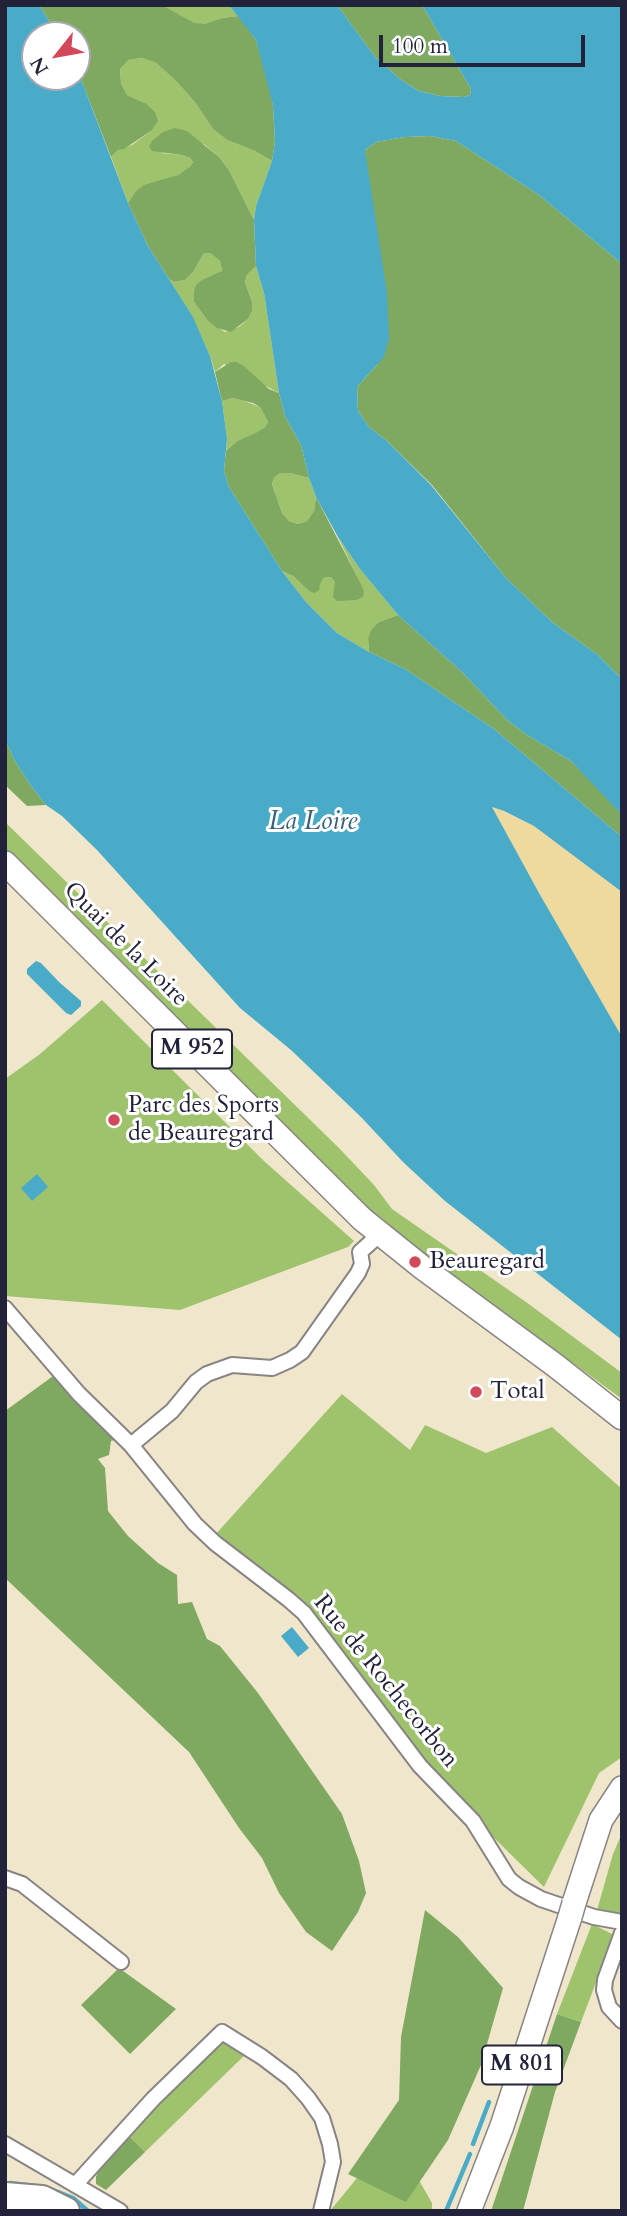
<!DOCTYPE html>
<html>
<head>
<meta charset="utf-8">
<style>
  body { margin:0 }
  #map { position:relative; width:627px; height:2216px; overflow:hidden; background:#f0e6cc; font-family:Cardo,serif }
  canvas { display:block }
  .frame { position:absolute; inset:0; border:7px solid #22223b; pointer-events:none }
  .north { position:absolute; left:21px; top:21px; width:70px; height:70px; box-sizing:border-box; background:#fff; border:2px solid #a7a7b1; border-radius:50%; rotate:239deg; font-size:19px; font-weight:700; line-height:28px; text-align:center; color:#22223b }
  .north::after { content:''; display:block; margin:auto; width:24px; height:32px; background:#d1495b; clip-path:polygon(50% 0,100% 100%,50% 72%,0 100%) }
  .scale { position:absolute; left:379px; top:35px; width:206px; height:32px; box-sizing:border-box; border:4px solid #22223b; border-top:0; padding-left:9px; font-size:21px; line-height:24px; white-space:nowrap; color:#22223b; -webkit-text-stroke:5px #fff; paint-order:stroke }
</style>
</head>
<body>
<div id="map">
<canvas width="627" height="2216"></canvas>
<div class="frame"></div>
<div class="north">N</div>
<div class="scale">100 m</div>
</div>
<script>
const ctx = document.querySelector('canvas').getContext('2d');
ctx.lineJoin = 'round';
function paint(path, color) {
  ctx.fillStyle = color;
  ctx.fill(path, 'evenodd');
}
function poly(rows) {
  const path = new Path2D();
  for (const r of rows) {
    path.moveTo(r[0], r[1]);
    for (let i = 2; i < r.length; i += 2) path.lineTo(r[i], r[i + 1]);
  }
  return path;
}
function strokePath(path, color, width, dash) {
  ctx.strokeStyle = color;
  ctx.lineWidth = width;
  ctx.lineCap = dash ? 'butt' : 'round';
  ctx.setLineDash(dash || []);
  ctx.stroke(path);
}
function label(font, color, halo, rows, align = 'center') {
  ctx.font = font + ' Cardo,serif';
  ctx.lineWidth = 6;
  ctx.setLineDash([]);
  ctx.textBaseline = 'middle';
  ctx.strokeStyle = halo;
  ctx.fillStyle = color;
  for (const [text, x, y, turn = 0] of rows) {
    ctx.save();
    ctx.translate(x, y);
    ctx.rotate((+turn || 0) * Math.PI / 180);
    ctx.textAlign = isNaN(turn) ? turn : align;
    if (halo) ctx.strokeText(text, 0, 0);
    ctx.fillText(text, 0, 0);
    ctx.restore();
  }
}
paint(poly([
  [162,5,229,5,239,16,222,18,204,24,194,24],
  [142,58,156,63,175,80,194,101,213,129,227,140,255,151,272,161,256,206,254,220,229,170,219,157,204,144,161,153,182,155,190,158,193,162,190,168,178,175,135,192,128,203,111,157,118,150,132,145,151,131,145,103,127,95,121,83,120,69,127,60],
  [204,253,210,253,220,261,222,271,217,275,194,302,208,321,225,332,239,327,248,319,252,311,252,302,245,282,247,275,256,266,264,293,279,393,224,364,215,372,210,356,193,318,169,279,174,282,185,280,193,272],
  [233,398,242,400,260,407,268,422,265,427,256,434,237,441,226,451,227,439,222,401],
  [280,473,290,473,309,478,316,497,314,511,307,521,298,524,289,521,282,513,272,486,274,478],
  [338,537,360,569,398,615,379,622,368,638,369,652,337,633,306,602,282,571,293,576,309,591,323,578,331,577,335,582,364,591],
  [5,822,340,1149,374,1185,392,1209,526,1302,622,1373,622,1399,368,1213,5,852],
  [102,1000,264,1161,354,1241,348,1247,180,1310,5,1296,5,1079,40,1054],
  [342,1394,410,1450,425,1425,486,1453,552,1427,622,1489,622,1757,599,1773,544,1887,435,1780,292,1594,215,1535],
  [622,1833,622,1915,597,1910,613,1854],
  [592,1924,614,1935,581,2022,557,2014],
  [224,2039,249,2051,145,2152,127,2134],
  [357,2178,420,2182,432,2203,432,2211,330,2211]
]), '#9fc36d');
paint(poly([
  [39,5,162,5,194,23,204,24,222,18,239,16,256,40,267,75,273,106,275,141,272,161,255,151,227,140,213,129,194,101,175,80,156,63,142,58,128,60,120,69,121,83,127,95,145,103,155,112,158,121,151,131,124,149,118,150,111,157,84,87,77,72,77,35,58,35],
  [337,5,422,5,471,89,470,95,464,97,440,96,419,91,400,79,376,58],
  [175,128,187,131,219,157,229,170,254,220,256,266,247,275,245,282,252,302,252,311,248,319,231,332,217,328,208,321,194,302,194,291,196,285,202,280,222,271,220,261,210,253,204,253,193,272,185,280,174,282,169,279,148,246,128,203,135,192,144,185,178,175,190,167,193,162,190,158,182,155,152,151,149,146,153,140,163,132],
  [430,136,456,141,539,195,622,264,622,679,598,655,552,622,506,578,432,485,387,441,369,427,358,411,357,387,377,365,365,150,376,142,405,137],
  [231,362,237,362,245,367,269,389,279,393,285,416,301,445,309,478,290,473,280,473,274,478,272,485,282,513,289,521,298,524,307,521,314,511,316,497,361,584,364,591,363,597,356,600,337,601,333,597,335,582,331,577,323,578,320,584,319,590,315,593,309,591,293,576,282,571,229,487,224,471,226,451,237,441,256,433,265,427,268,422,260,407,253,403,233,398,222,401,215,372],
  [398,615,463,673,507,720,527,735,571,761,603,793,622,815,622,837,494,729,405,669,369,652,368,638,372,629,379,622],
  [5,740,15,761,31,786,46,805,27,806,5,785],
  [60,1371,124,1437,111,1441,109,1455,98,1459,105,1468,108,1511,128,1536,158,1563,177,1575,178,1604,192,1602,207,1639,220,1646,258,1693,342,1814,359,1861,366,1893,358,1912,332,1951,306,1932,279,1893,262,1858,239,1828,189,1752,5,1578,5,1411],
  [425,1910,458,1937,503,1988,481,2065,448,2140,406,2202,348,2174,399,2100,401,2037],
  [119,1968,176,2009,130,2054,81,2005],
  [557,2014,581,2022,555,2092,523,2211,491,2211],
  [127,2134,145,2152,106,2190,96,2184,96,2177,100,2166]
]), '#7fa960');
paint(poly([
  [491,806,534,826,622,892,622,1037,539,893]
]), '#eeda9e');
paint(poly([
  [5,5,39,5,58,35,35,35,35,77,77,77,77,72,84,87,128,203,148,246,193,317,210,356,222,401,227,439,224,471,229,487,282,571,306,602,337,633,369,652,405,669,494,729,622,837,622,892,534,826,504,811,492,807,539,893,622,1037,622,1340,445,1201,403,1162,361,1117,291,1050,240,1008,97,850,62,816,46,805,31,786,15,761,5,740],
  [229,5,337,5,376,58,400,79,419,91,440,96,464,97,470,95,471,89,422,5,622,5,622,264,539,195,456,141,430,136,405,137,376,142,365,150,387,293,389,339,384,357,357,387,358,411,369,427,387,441,431,485,506,578,552,622,598,655,622,679,622,815,571,761,527,735,507,720,463,673,398,615,360,569,338,537,316,497,309,478,301,445,285,416,279,393,264,293,256,266,254,220,256,206,272,161,275,141,273,106,256,40],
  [36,961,41,963,59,982,81,1001,81,1006,71,1015,66,1013,27,974,27,969],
  [37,1174,48,1187,32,1201,21,1188],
  [292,1627,309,1648,298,1657,281,1636]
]), '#49abc8');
strokePath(poly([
  [473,2144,489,2102],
  [10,2183,36,2186],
  [48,2188,73,2198,88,2211],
  [446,2211,470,2154]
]), '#49abc8', 4.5);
const minor = poly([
  [5,1308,79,1394,131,1445,195,1524,215,1543,288,1599,304,1613,420,1766,473,1821,509,1879,519,1887,541,1899,594,1917,622,1922],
  [131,1445,172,1411,196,1382,207,1374,232,1365,272,1368,290,1360,302,1352,358,1273,362,1264,360,1252,380,1234],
  [5,1878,22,1884,121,1962],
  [622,1933,605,1980,604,1990,609,2007,622,2021],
  [5,2144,120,2211],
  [75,2185,153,2099,222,2032,262,2057,291,2079,308,2098,322,2118,330,2144,333,2162,321,2211]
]);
const primary = poly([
  [5,863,362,1219,423,1268,556,1366,622,1418],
  [574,1903,601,1820,622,1788],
  [469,2211,502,2126,570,1917]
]);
const motorway = poly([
  [5,2196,42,2199,66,2211]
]);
strokePath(minor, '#898484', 18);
strokePath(primary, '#898484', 26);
strokePath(motorway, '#898484', 30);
strokePath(minor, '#fff', 14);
strokePath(primary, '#fff', 23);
strokePath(motorway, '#fff', 26);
const primaryBridge = poly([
  [570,1917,574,1903]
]);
strokePath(primaryBridge, '#898484', 26, []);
strokePath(primaryBridge, '#fff', 23);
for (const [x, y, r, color] of [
  [114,1120,7,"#d1495b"],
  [415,1262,7,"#d1495b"],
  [476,1392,7,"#d1495b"]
]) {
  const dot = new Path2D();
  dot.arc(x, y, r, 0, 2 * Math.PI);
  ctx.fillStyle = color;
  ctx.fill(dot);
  strokePath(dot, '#fff', 2.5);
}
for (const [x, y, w] of [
  [192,1049,80],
  [522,2065,80]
]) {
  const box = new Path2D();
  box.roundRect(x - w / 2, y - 19.5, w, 39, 5);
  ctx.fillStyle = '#fff';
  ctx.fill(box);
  strokePath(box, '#22223b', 2);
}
label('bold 23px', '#22223b', null, [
  ["M 952",192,1049],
  ["M 801",522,2065]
]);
label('24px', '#22223b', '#fff', [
  ["Quai de la Loire",125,945,45],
  ["Rue de Rochecorbon",385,1682,51]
]);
label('24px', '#22223b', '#fff', [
  ["Parc des Sports",128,1106],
  ["de Beauregard",128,1134],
  ["Beauregard",429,1262],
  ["Total",490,1392]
], 'left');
label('italic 26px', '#34607a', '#fff', [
  ["La Loire",313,823]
]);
</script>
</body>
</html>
